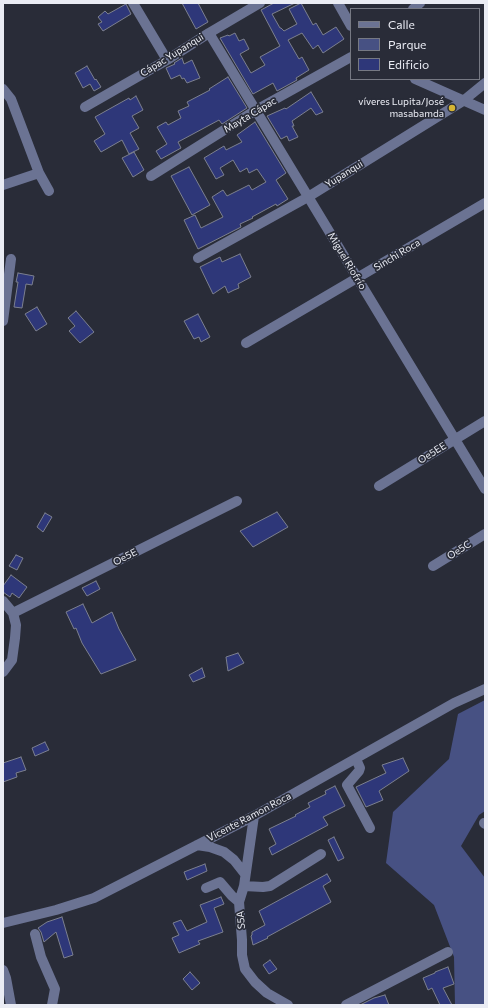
<!DOCTYPE html>
<html>
<head>
<meta charset="utf-8">
<style>
  body { margin:0 }
  #map { position:relative; width:488px; height:1008px; overflow:hidden; background:#292c38; font-family:Commissioner,sans-serif }
  canvas { display:block }
  .frame { position:absolute; inset:0; border:4px solid #eaecf4; pointer-events:none }
  .legend { position:absolute; left:350px; top:8px; width:130px; height:72px; box-sizing:border-box; background:#292c38; border:1px solid #767983; margin:0; padding:5px 7px; list-style:none; font-size:12px; color:#eaecf4 }
  .legend li { display:flex; align-items:center; gap:8px; height:20px }
  .legend b { width:20px; border:1px solid #767983 }
</style>
</head>
<body>
<div id="map">
<canvas width="488" height="1008"></canvas>
<div class="frame"></div>
<ul class="legend">
<li><b style="height:5px;background:#6b7393"></b>Calle</li>
<li><b style="height:11px;background:#475183"></b>Parque</li>
<li><b style="height:11px;background:#2e3779"></b>Edificio</li>
</ul>
</div>
<script>
const ctx = document.querySelector('canvas').getContext('2d');
ctx.lineJoin = 'round';
function paint(path, color) {
  ctx.fillStyle = color;
  ctx.fill(path, 'evenodd');
}
function poly(rows) {
  const path = new Path2D();
  for (const r of rows) {
    path.moveTo(r[0], r[1]);
    for (let i = 2; i < r.length; i += 2) path.lineTo(r[i], r[i + 1]);
  }
  return path;
}
function strokePath(path, color, width, dash) {
  ctx.strokeStyle = color;
  ctx.lineWidth = width;
  ctx.lineCap = dash ? 'butt' : 'round';
  ctx.setLineDash(dash || []);
  ctx.stroke(path);
}
function label(font, color, halo, rows, align = 'center') {
  ctx.font = font + ' Commissioner,sans-serif';
  ctx.lineWidth = 3.5;
  ctx.setLineDash([]);
  ctx.textBaseline = 'middle';
  ctx.strokeStyle = halo;
  ctx.fillStyle = color;
  for (const [text, x, y, turn = 0] of rows) {
    ctx.save();
    ctx.translate(x, y);
    ctx.rotate((+turn || 0) * Math.PI / 180);
    ctx.textAlign = isNaN(turn) ? turn : align;
    if (halo) ctx.strokeText(text, 0, 0);
    ctx.fillText(text, 0, 0);
    ctx.restore();
  }
}
paint(poly([
  [485,700,485,811,479,815,461,846,485,878,485,1005,455,1005,454,957,434,905,386,863,393,812,449,759,458,714]
]), '#475183');
const building = poly([
  [182,3,198,3,208,22,196,29,182,3],
  [274,3,295,3,272,14,280,28,281,28,284,31,297,24,289,9,301,3,313,25,316,23,323,35,336,27,344,39,323,53,318,45,313,49,302,33,288,40,299,59,302,57,309,70,296,78,297,80,277,91,273,83,253,94,220,38,228,35,229,36,235,33,239,41,244,39,249,49,240,54,251,73,265,65,260,57,280,46,261,10,274,3],
  [126,4,131,14,103,31,98,24,102,22,98,17,105,11,108,14,126,4],
  [182,58,184,64,192,60,200,78,187,83,184,78,182,79,180,75,171,79,166,68,175,64,174,63,182,58],
  [87,66,95,80,96,79,101,87,94,91,90,84,83,88,75,73,87,66],
  [228,77,247,108,222,124,219,120,178,142,181,148,161,159,156,151,167,144,157,127,166,122,168,125,181,118,178,111,189,106,187,102,210,90,209,89,228,77],
  [311,92,323,112,316,115,311,108,292,121,294,126,292,126,298,137,289,141,287,136,281,139,267,116,285,108,286,109,311,92],
  [136,96,143,110,132,116,139,128,130,133,139,149,129,154,122,140,101,152,94,141,105,134,95,117,129,98,130,100,136,96],
  [255,122,286,173,276,180,288,199,277,206,276,204,252,217,253,218,240,224,241,227,198,249,184,220,195,215,201,228,223,217,212,197,223,190,227,196,249,185,252,190,266,182,257,169,249,173,247,168,240,172,233,160,220,168,224,175,216,179,204,158,224,146,226,150,242,142,237,135,255,122],
  [134,152,144,170,133,177,122,158,134,152],
  [189,167,210,205,192,215,171,176,189,167],
  [240,254,251,277,238,284,239,288,234,290,228,293,225,286,213,294,200,267,220,257,222,262,240,254],
  [18,273,34,276,32,285,26,284,22,308,14,307,18,282,16,282,18,273],
  [37,307,47,324,36,331,25,314,37,307],
  [76,311,94,332,80,343,69,331,75,326,68,318,76,311],
  [198,314,210,337,201,342,199,337,194,339,184,321,198,314],
  [277,512,288,527,253,547,240,531,277,512],
  [45,513,52,517,43,532,37,527,45,513],
  [16,555,23,558,17,570,9,566,16,555],
  [11,575,27,587,19,598,12,593,10,597,3,592,3,586,11,575],
  [96,581,100,589,87,596,82,588,96,581],
  [83,604,92,623,112,612,119,629,136,660,101,674,82,643,76,628,74,629,66,612,83,604],
  [238,653,244,663,228,671,226,657,238,653],
  [202,668,205,677,193,682,189,675,202,668],
  [45,742,49,750,35,756,32,748,45,742],
  [21,757,26,770,16,773,17,777,3,782,3,763,21,757],
  [403,758,409,771,379,791,383,800,366,807,356,787,386,773,382,765,403,758],
  [335,786,345,806,323,817,328,825,272,855,269,848,276,844,269,829,296,816,295,815,310,807,308,803,326,794,325,791,335,786],
  [334,837,344,858,338,861,328,840,334,837],
  [205,864,207,871,187,880,184,872,205,864],
  [327,874,331,881,323,886,331,902,267,937,268,938,253,945,251,936,252,935,252,932,265,925,259,911,327,874],
  [221,897,224,904,214,908,223,932,198,941,200,944,179,953,172,938,179,935,173,923,181,920,187,931,207,922,200,905,221,897],
  [62,917,73,955,64,958,56,932,44,942,41,932,38,928,47,922,62,917],
  [270,960,277,969,269,974,263,965,270,960],
  [448,967,454,984,443,988,452,1005,440,1005,432,988,428,990,423,978,435,973,435,972,448,967],
  [190,972,200,983,192,990,183,979,190,972],
  [385,995,389,1005,360,1005,374,998,385,995]
]);
paint(building, '#2e3779');
strokePath(building, '#7c808f', 1);
strokePath(poly([
  [133,3,167,60],
  [338,3,351,26],
  [413,9,420,3],
  [209,33,485,489],
  [415,79,485,110],
  [3,89,11,99,39,173,49,191],
  [85,107,167,60,209,33,260,3],
  [151,176,256,110,351,57],
  [3,185,39,173],
  [198,258,308,197,463,101,485,83],
  [3,321,11,259],
  [246,343,485,203],
  [379,486,485,421],
  [433,566,485,534],
  [3,601,13,613,16,625,15,638,12,660,3,672],
  [13,613,237,501],
  [356,759,360,768,359,771,347,785,370,828],
  [254,816,244,886,239,902,242,940,242,955,245,969,255,982,267,993,288,1005],
  [484,823,485,824],
  [197,845,210,847,224,852,234,860,245,874],
  [244,886,263,887,270,886,321,854],
  [206,888,220,882,232,896,239,902],
  [3,923,56,910,94,898,254,816,454,703,485,689],
  [35,934,41,957,55,989,52,1005],
  [3,970,6,978,11,1005],
  [346,1005,448,952]
]), '#6b7393', 10);
for (const [x, y, r, color] of [
  [452,108,4,"#d6b534"]
]) {
  const dot = new Path2D();
  dot.arc(x, y, r, 0, 2 * Math.PI);
  ctx.fillStyle = color;
  ctx.fill(dot);
  strokePath(dot, '#292c38', 1.5);
}
label('10px', '#eaecf4', '#292c38', [
  ["Cápac Yupanqui",172,55,-32],
  ["Mayta Cápac",250,115,-31],
  ["Yupanqui",344,174,-32],
  ["Sinchi Roca",397,255,-31],
  ["Miguel Riofrío",347,261,59],
  ["Oe5EE",432,453,-32],
  ["Oe5C",459,550,-32],
  ["Oe5E",125,557,-27],
  ["Vicente Ramon Roca",249,817,-28],
  ["S5A",241,920,-95]
]);
label('10px', '#eaecf4', '#292c38', [
  ["víveres Lupita/José",444,102],
  ["masabamda",444,114]
], 'right');
</script>
</body>
</html>
